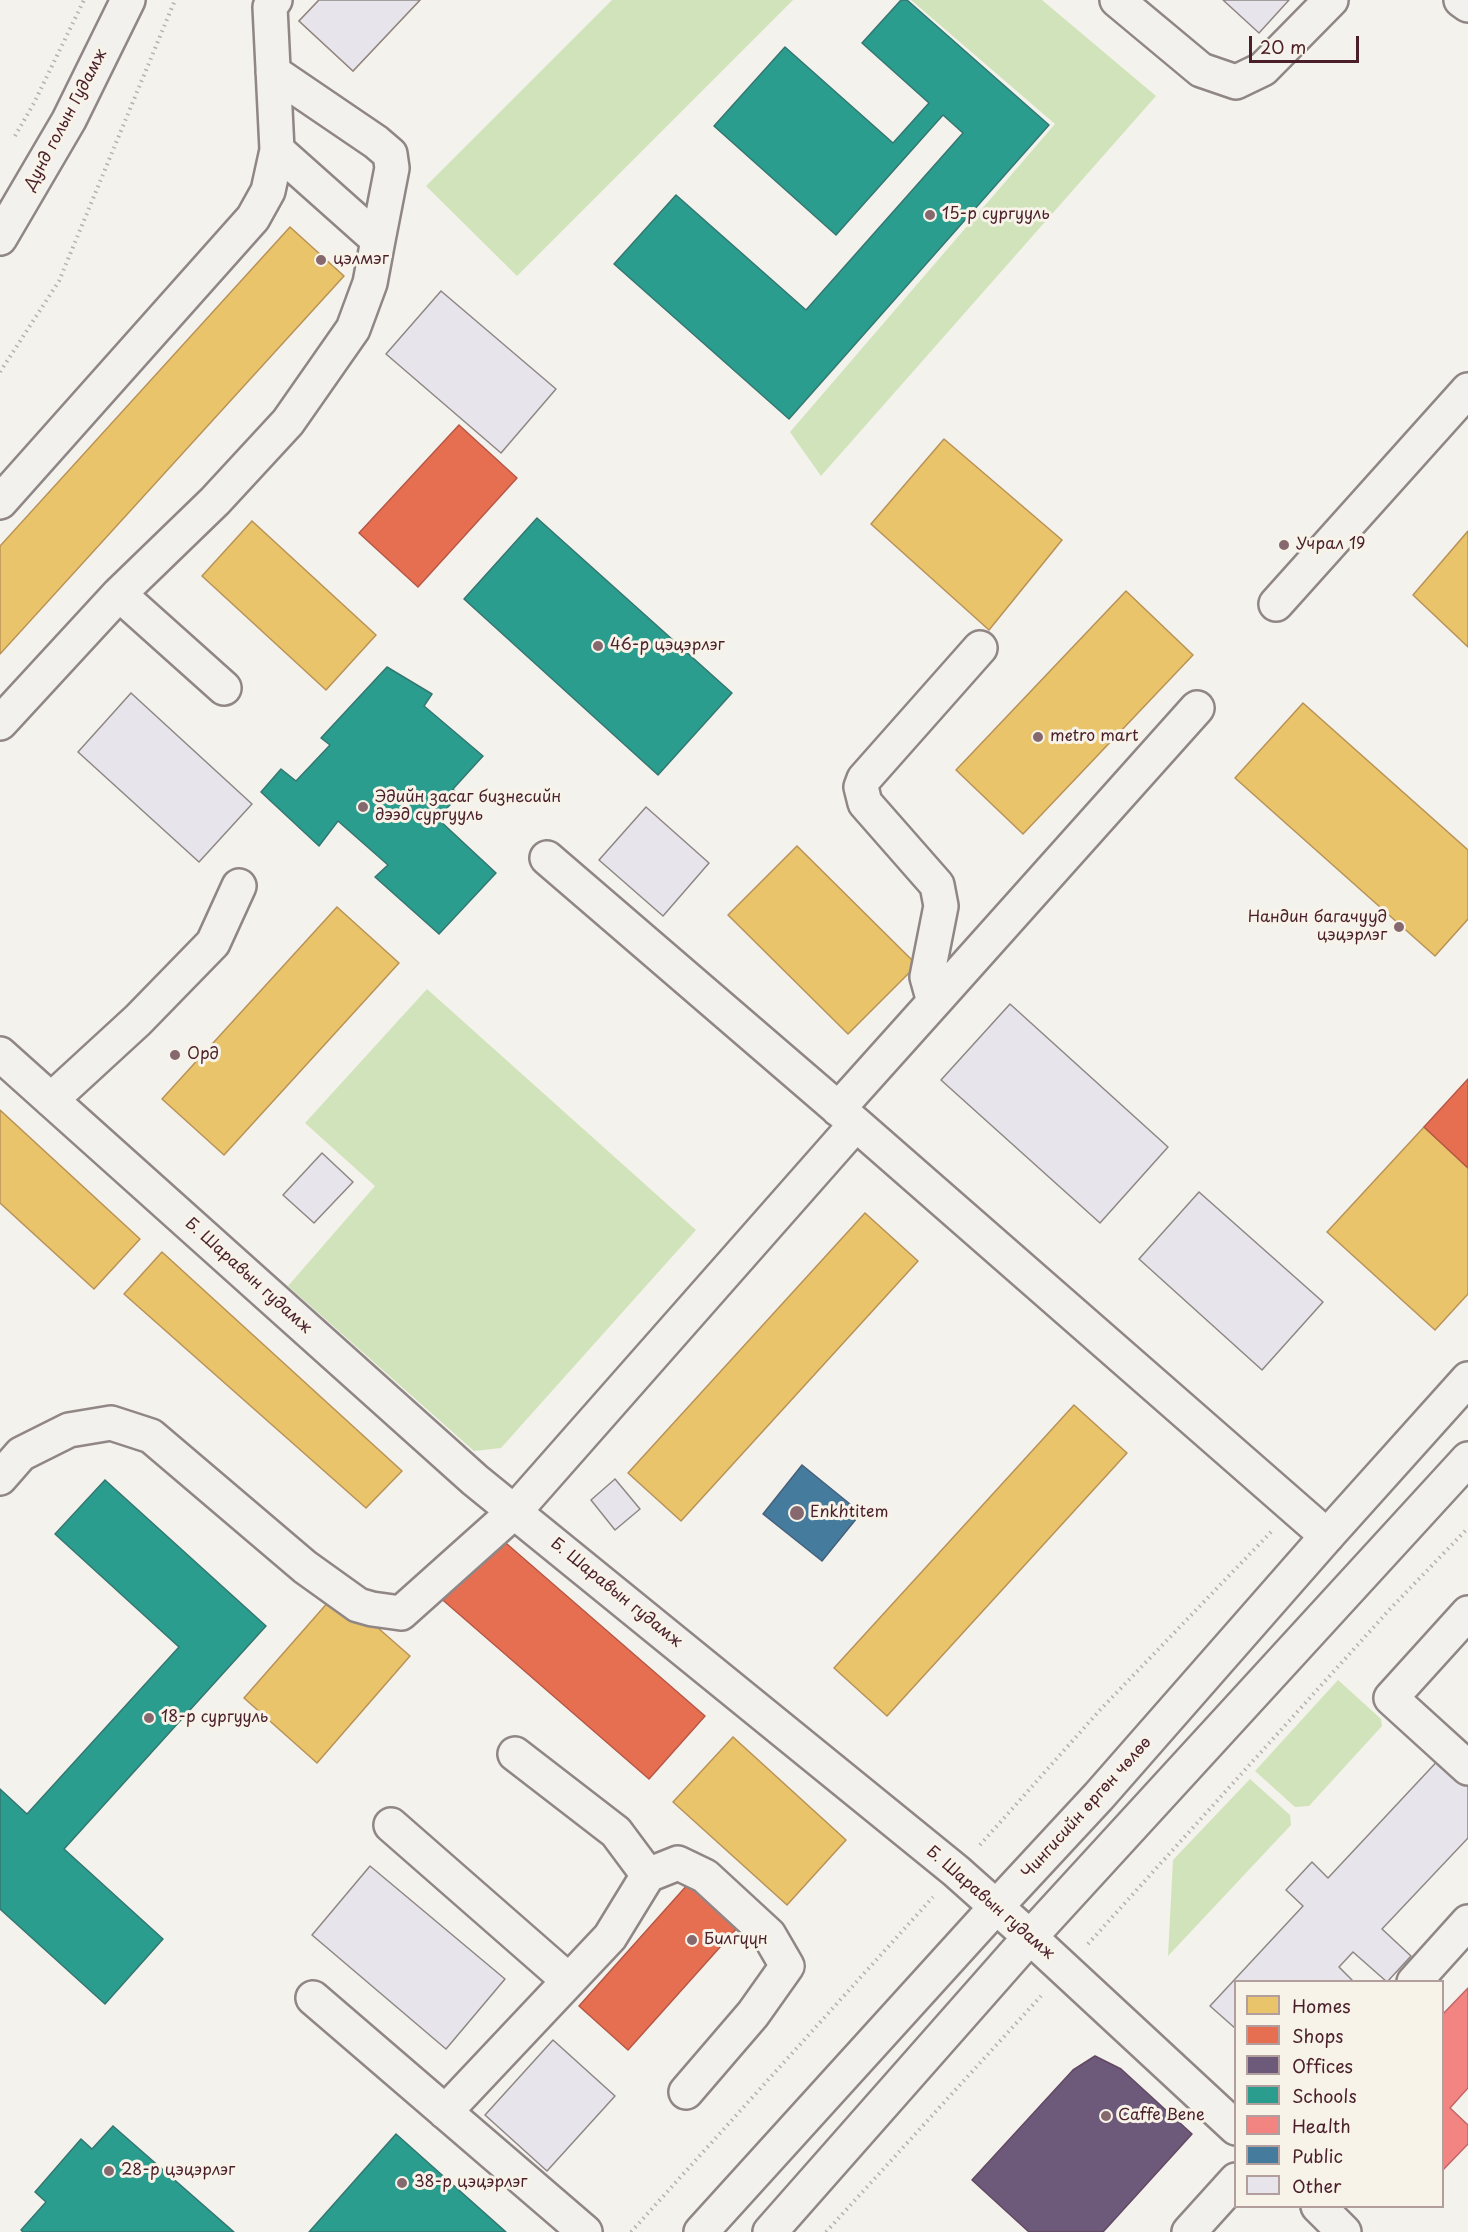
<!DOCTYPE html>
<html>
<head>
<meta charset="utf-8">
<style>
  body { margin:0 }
  #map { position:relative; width:1468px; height:2232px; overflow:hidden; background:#f4f2ec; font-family:"Playpen Sans",sans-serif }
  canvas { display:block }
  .legend { position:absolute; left:1234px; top:1980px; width:210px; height:228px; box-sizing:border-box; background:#f7f3e8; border:2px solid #b29e9c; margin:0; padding:8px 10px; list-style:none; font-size:18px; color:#4a1f2b }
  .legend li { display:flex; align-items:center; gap:12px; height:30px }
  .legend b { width:30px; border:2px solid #b29e9c }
  .scale { position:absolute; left:1249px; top:36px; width:110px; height:27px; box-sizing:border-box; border:3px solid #4a1f2b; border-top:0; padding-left:8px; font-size:18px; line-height:21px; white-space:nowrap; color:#4a1f2b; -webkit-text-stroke:4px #f7f3e8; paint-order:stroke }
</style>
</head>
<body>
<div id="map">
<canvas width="1468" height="2232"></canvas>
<ul class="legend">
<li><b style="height:16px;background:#e9c46a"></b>Homes</li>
<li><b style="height:16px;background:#e76f51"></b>Shops</li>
<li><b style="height:16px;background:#6d597a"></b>Offices</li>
<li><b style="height:16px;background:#2a9d8f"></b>Schools</li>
<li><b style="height:16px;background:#f28482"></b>Health</li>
<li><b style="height:16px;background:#457b9d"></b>Public</li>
<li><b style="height:16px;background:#e8e4eb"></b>Other</li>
</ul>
<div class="scale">20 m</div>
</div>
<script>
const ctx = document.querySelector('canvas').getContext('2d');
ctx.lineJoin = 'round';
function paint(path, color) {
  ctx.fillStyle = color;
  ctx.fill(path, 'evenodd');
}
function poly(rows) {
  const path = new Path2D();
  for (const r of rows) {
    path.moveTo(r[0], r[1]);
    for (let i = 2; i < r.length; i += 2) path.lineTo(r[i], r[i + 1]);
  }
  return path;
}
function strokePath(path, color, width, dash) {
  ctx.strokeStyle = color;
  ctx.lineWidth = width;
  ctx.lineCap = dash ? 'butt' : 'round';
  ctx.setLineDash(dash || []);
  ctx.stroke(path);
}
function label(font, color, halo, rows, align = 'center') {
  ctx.font = font + ' "Playpen Sans",sans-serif';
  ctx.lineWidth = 6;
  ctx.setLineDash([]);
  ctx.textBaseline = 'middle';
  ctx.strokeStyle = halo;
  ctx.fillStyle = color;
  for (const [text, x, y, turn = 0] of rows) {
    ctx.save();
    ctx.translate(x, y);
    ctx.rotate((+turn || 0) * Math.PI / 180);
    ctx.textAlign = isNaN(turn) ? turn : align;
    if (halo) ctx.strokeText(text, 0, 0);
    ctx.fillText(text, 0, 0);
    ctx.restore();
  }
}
paint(poly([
  [612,0,793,0,517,276,426,186],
  [911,0,1042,0,1156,96,821,476,790,432,1055,124],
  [427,989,696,1230,501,1448,474,1451,288,1286,375,1186,305,1123],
  [1338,1680,1381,1719,1382,1726,1309,1806,1295,1807,1255,1771],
  [1250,1779,1290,1815,1291,1825,1168,1956,1173,1860]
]), '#d1e3ba');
const homes = poly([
  [319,0,420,0,353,71,299,21,319,0],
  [290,227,344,276,0,654,0,546,290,227],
  [944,439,1062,540,989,630,871,524,944,439],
  [252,521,376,635,326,690,202,576,252,521],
  [1468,531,1468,647,1413,595,1468,531],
  [1126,591,1193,655,1023,834,956,770,1126,591],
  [1303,703,1468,850,1468,919,1435,956,1235,778,1303,703],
  [797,846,917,965,848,1034,728,915,797,846],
  [337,907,399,963,224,1155,162,1099,337,907],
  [0,1110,140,1239,94,1289,0,1203,0,1110],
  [1424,1127,1468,1168,1468,1294,1435,1330,1327,1232,1424,1127],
  [865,1213,918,1261,681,1521,628,1473,865,1213],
  [162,1252,402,1471,366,1508,124,1294,162,1252],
  [1074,1405,1127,1453,887,1716,834,1668,1074,1405],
  [337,1592,410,1656,317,1763,244,1698,337,1592],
  [733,1737,846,1840,787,1905,673,1802,733,1737]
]);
paint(homes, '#e9c46a');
strokePath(homes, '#b99257', 1.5);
const shops = poly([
  [459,425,517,478,418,587,359,533,459,425],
  [1468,1079,1468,1168,1424,1127,1468,1079],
  [492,1531,705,1716,649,1779,437,1595,492,1531],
  [689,1883,738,1927,628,2050,579,2006,689,1883]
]);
paint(shops, '#e76f51');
strokePath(shops, '#b85746', 1.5);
const offices = poly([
  [1095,2056,1121,2069,1192,2134,1103,2232,1029,2232,972,2180,1073,2070,1095,2056]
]);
paint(offices, '#6d597a');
strokePath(offices, '#624862', 1.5);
const schools = poly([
  [901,0,907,0,1049,125,789,419,614,264,676,195,806,310,963,133,943,115,836,235,714,126,785,47,893,143,929,103,862,43,901,0],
  [537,518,732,693,658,775,464,599,537,518],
  [387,667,432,694,424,706,483,756,453,789,459,796,437,818,496,873,439,934,375,877,388,865,338,821,319,846,261,792,281,769,296,781,330,745,321,738,387,667],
  [105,1480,266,1626,64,1849,163,1939,105,2004,0,1909,0,1789,27,1814,179,1647,55,1534,105,1480],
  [113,2126,234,2232,23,2232,21,2230,46,2202,35,2192,81,2139,92,2149,113,2126],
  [396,2134,506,2232,309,2232,396,2134]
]);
paint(schools, '#2a9d8f');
strokePath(schools, '#347771', 1.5);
const health = poly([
  [1468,1988,1468,2088,1450,2108,1468,2125,1468,2144,1442,2171,1442,2015,1468,1988]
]);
paint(health, '#f28482');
strokePath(health, '#c06668', 1.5);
const public = poly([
  [802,1465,861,1513,822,1561,763,1514,802,1465]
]);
paint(public, '#457b9d');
strokePath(public, '#465f7b', 1.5);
const building = poly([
  [319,0,420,0,353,71,299,21,319,0],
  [1223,0,1289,0,1259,33,1223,0],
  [441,291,556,389,501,453,386,354,441,291],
  [131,693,252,804,199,862,78,752,131,693],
  [646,807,709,863,663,916,599,860,646,807],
  [1010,1004,1168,1147,1100,1223,941,1080,1010,1004],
  [322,1153,353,1182,314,1223,283,1195,322,1153],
  [1199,1192,1323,1302,1262,1370,1139,1259,1199,1192],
  [615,1479,640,1509,615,1530,591,1500,615,1479],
  [1444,1754,1468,1777,1468,1838,1382,1929,1411,1956,1387,1982,1353,1952,1339,1967,1354,1982,1236,1982,1236,2029,1210,2006,1303,1906,1286,1890,1312,1862,1328,1878,1444,1754],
  [370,1866,505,1979,446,2049,312,1935,370,1866],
  [553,2040,615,2096,547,2171,485,2115,553,2040]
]);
paint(building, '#e8e4eb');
strokePath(building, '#8f8685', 1.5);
const minor = poly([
  [1117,0,1201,70,1236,82,1263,69,1331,0],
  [1461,0,1468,5],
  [273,72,376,142,390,154,392,168,378,240],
  [0,502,253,218,268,191,277,150,270,7,275,0],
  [119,594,224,688],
  [1276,604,1468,390],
  [0,723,119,594,215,501,288,422,353,329,370,283,378,240,277,150],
  [547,858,856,1124,1327,1536],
  [934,1002,1197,708],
  [0,1054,475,1480,956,1871,1030,1937,1236,2128],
  [51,1100,138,1020,213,943,239,886],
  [838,1109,934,1002,927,977,941,906,937,885,865,803,861,787,864,779,980,648],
  [0,1478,21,1454,69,1430,111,1423,151,1436,305,1567,358,1605,372,1609,401,1613,515,1511,856,1124],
  [1468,1613,1391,1698,1468,1768],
  [391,1825,568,1980],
  [648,1875,678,1863,705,1876,769,1935,787,1966,753,2014,686,2092],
  [1414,1982,1468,1922],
  [313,1998,585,2232],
  [445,2112,610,1937,648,1875,616,1832,515,1754],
  [1318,2206,1344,2232],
  [1189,2232,1236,2180]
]);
const major = poly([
  [0,238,69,120,128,0]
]);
const highway = poly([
  [701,2232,996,1907,1099,1796,1327,1536,1468,1379],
  [770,2232,1030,1937,1468,1459]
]);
strokePath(minor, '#8f8685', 38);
strokePath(major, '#8f8685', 38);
strokePath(highway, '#8f8685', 38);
strokePath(poly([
  [15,136,34,103,84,0],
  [0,372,59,281,175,0],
  [980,1845,1099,1711,1271,1532],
  [1088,1944,1390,1609,1468,1528],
  [631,2232,933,1897],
  [826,2232,1041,1996]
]), '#b6b0ae', 4, [1.5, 4.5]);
strokePath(minor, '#f2f1ed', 33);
strokePath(major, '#f2f1ed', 33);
strokePath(highway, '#f2f1ed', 33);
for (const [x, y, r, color] of [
  [930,215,6,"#86696f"],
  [321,260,6,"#86696f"],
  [1284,545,6,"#86696f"],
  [598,646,6,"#86696f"],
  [1038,737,6,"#86696f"],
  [363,807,6,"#86696f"],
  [1399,927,6,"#86696f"],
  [175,1055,6,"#86696f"],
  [797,1513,8,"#86696f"],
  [149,1718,6,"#86696f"],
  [692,1940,6,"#86696f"],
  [1106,2116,6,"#86696f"],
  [109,2171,6,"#86696f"],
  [402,2183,6,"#86696f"]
]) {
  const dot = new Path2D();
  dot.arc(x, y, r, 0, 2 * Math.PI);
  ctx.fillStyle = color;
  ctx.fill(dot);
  strokePath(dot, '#f7f3e8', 2);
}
label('16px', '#4a1f2b', '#f7f3e8', [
  ["Дунд голын Гудамж",66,120,-62],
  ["Б. Шаравын гудамж",248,1276,42],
  ["Б. Шаравын гудамж",616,1593,39],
  ["Чингисийн өргөн чөлөө",1087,1808,-48],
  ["Б. Шаравын гудамж",990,1903,41]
]);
label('16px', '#4a1f2b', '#f7f3e8', [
  ["15-р сургууль",942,215],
  ["цэлмэг",333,260],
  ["Учрал 19",1296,545],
  ["46-р цэцэрлэг",610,646],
  ["metro mart",1050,737],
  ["Эдийн засаг бизнесийн",375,798],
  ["дээд сургууль",375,816],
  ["Нандин багачууд",1387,918,"right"],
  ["цэцэрлэг",1387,936,"right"],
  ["Орд",187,1055],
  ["Enkhtitem",810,1513],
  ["18-р сургууль",161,1718],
  ["Билгүүн",704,1940],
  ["Caffe Bene",1118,2116],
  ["28-р цэцэрлэг",121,2171],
  ["38-р цэцэрлэг",414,2183]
], 'left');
</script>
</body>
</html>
